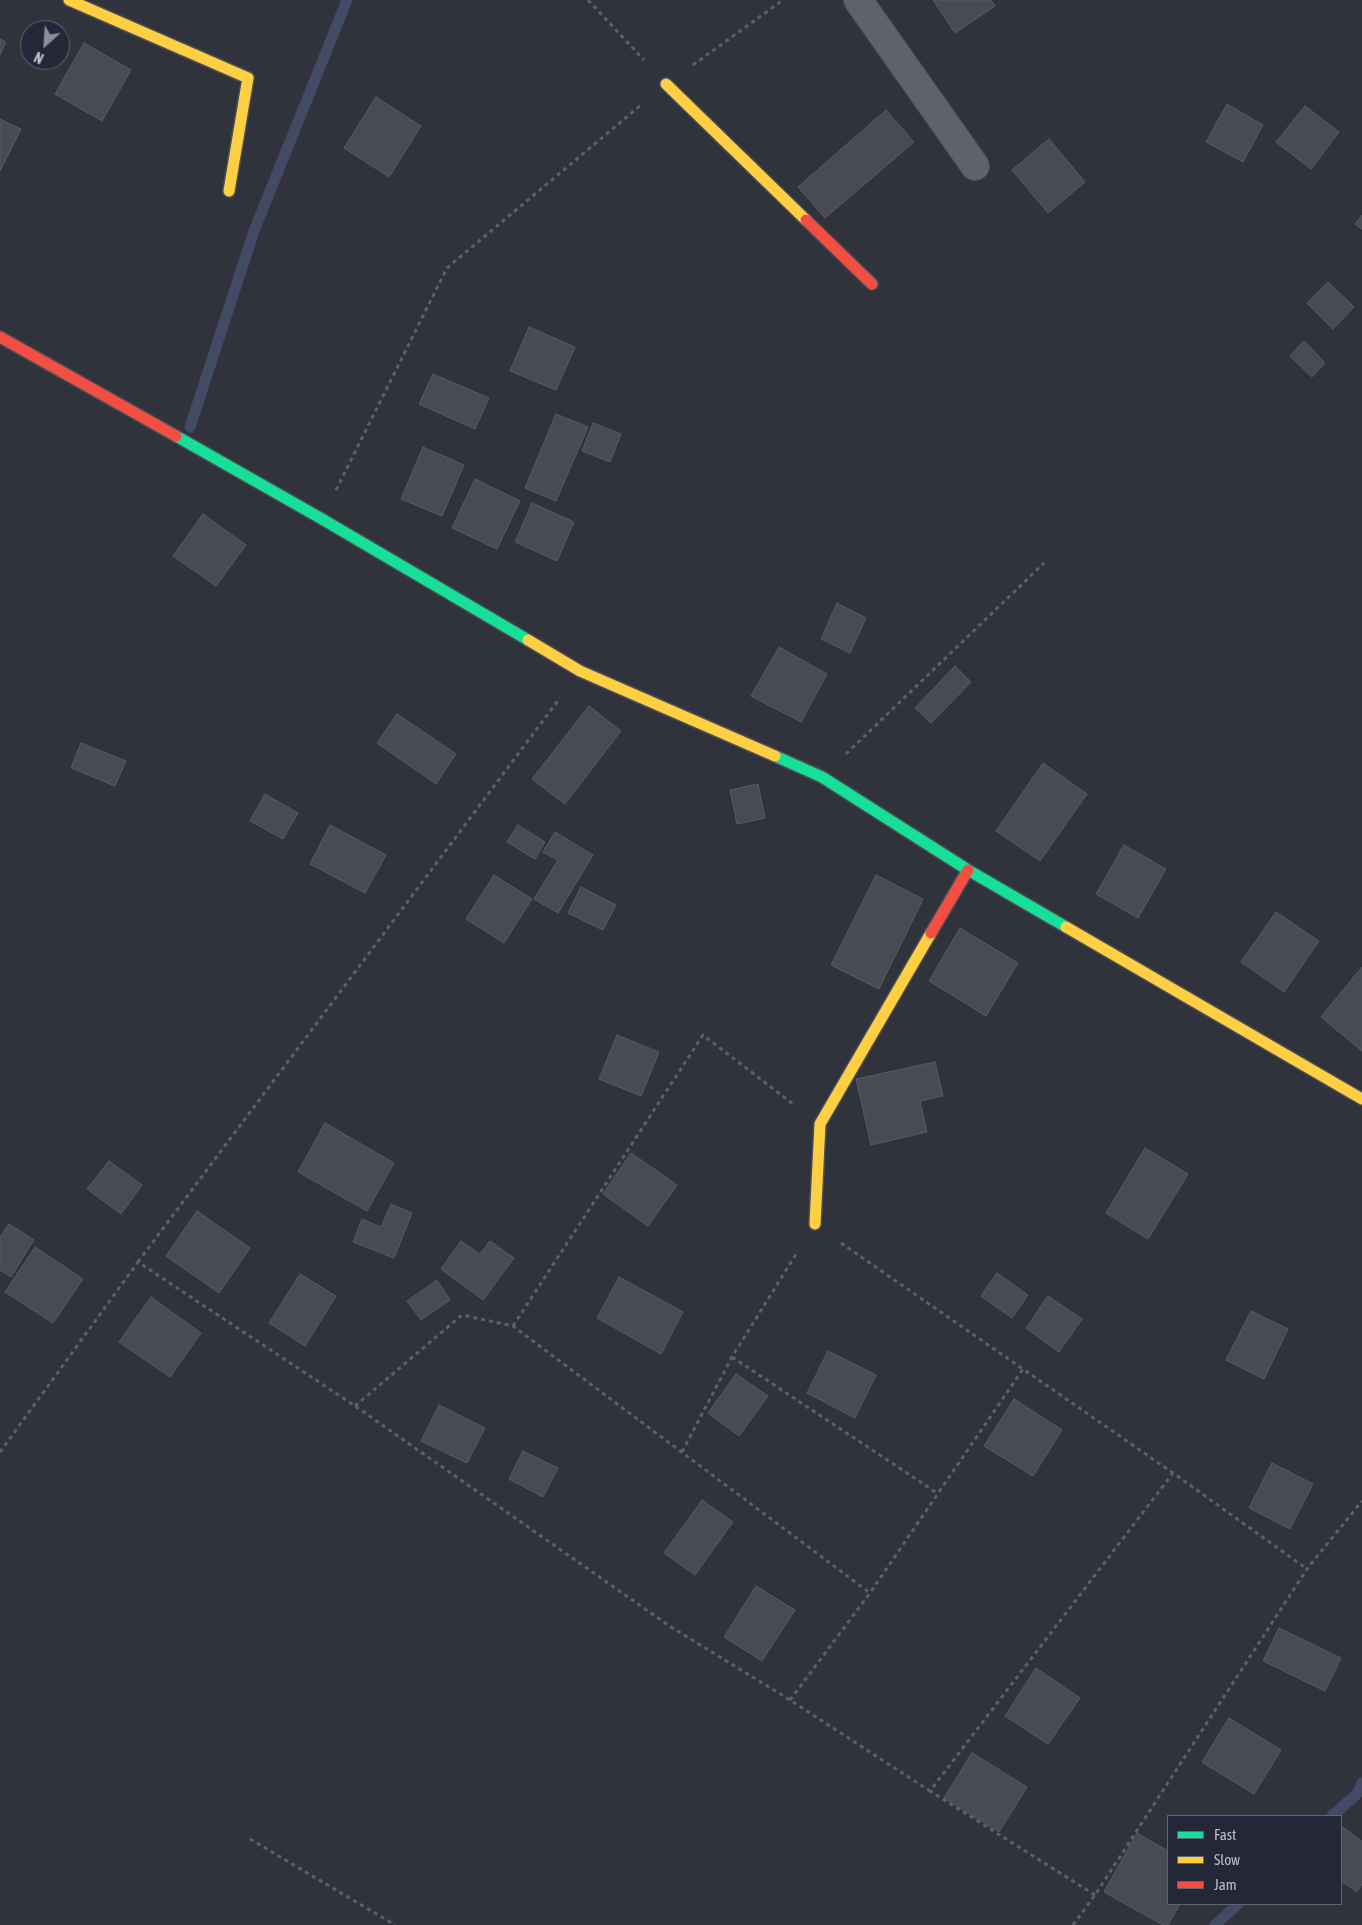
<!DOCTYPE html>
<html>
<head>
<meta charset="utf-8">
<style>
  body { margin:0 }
  #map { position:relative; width:1362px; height:1925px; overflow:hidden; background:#30333c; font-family:"Asap Condensed",sans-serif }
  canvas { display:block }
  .legend { position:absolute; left:1167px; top:1815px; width:175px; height:90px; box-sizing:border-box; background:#232737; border:1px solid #606472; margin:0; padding:6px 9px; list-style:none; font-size:15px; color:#bcbfcb }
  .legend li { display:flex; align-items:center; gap:10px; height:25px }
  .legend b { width:25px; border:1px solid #606472 }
  .north { position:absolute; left:20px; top:20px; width:50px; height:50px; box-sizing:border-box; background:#232737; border:1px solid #606472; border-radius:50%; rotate:206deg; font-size:14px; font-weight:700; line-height:20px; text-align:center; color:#bcbfcb }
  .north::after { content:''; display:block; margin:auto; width:18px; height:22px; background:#8b8e99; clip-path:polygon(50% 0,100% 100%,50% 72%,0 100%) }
</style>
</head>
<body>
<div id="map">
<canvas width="1362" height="1925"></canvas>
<ul class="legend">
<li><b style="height:6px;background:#16e098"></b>Fast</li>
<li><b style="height:6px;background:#ffcf43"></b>Slow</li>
<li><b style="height:6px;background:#f24e42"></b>Jam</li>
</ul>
<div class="north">N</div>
</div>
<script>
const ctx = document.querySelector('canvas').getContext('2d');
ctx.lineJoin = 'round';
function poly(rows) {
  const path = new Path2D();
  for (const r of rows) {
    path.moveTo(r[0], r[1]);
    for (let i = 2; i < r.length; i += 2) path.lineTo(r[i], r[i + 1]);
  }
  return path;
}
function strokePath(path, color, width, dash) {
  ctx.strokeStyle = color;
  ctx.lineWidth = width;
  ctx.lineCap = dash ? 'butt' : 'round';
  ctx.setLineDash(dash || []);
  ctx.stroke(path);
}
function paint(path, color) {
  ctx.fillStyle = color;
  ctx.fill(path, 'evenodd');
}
strokePath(poly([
  [190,427,254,231,347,0],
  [1332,1816,1357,1794,1362,1783],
  [1215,1925,1238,1904]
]), '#424a66', 11);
const building = poly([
  [933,0,991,0,995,6,955,33,933,0],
  [0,39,6,42,0,55,0,39],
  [84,43,131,70,102,121,55,94,84,43],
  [376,97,421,126,389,177,344,148,376,97],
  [1227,104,1263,125,1243,162,1206,142,1227,104],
  [1305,106,1339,132,1311,169,1276,142,1305,106],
  [886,110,914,142,825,218,798,187,886,110],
  [0,119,21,129,0,171,0,119],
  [1049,139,1085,182,1048,213,1012,170,1049,139],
  [1362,215,1362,229,1355,224,1362,215],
  [1328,282,1354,307,1333,329,1307,303,1328,282],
  [529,327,575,347,556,390,510,371,529,327],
  [1304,341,1325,363,1312,377,1290,356,1304,341],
  [433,374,489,398,475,429,419,404,433,374],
  [556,414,588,427,556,501,525,488,556,414],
  [593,423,621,434,610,462,582,451,593,423],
  [423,447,464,465,442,516,401,499,423,447],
  [475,479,520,501,497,549,452,528,475,479],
  [532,503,574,522,557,561,515,542,532,503],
  [203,514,246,545,216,586,173,556,203,514],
  [837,603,866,618,850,653,821,639,837,603],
  [779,647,827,674,801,722,751,696,779,647],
  [955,666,971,682,931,723,915,708,955,666],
  [589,706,621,731,565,804,532,779,589,706],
  [397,714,456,754,436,784,377,743,397,714],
  [81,743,126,761,115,786,71,768,81,743],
  [1043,763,1087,794,1040,861,996,831,1043,763],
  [758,784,765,818,737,824,730,790,758,784],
  [265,794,298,813,283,839,250,821,265,794],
  [330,825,386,855,365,893,310,864,330,825],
  [518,825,545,842,535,859,507,842,518,825],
  [555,832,593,855,558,913,534,899,558,860,543,852,555,832],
  [1124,845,1166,869,1138,918,1096,894,1124,845],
  [494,875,532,899,504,943,466,919,494,875],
  [876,875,923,899,879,989,831,965,876,875],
  [581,887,616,905,603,930,568,913,581,887],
  [1276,912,1319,941,1284,992,1241,962,1276,912],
  [960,928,1018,963,986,1016,929,981,960,928],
  [1362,967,1362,1051,1321,1017,1362,967],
  [617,1035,659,1052,641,1096,599,1079,617,1035],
  [935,1062,943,1096,920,1101,927,1132,871,1145,856,1079,935,1062],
  [325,1123,394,1163,367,1211,298,1172,325,1123],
  [1145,1148,1188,1174,1148,1239,1106,1213,1145,1148],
  [631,1153,677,1185,648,1226,603,1194,631,1153],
  [109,1161,142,1185,121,1214,87,1189,109,1161],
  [391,1204,412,1213,394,1258,353,1242,362,1219,381,1227,391,1204],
  [197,1211,250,1248,219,1293,166,1256,197,1211],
  [9,1224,34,1240,11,1277,0,1270,0,1237,9,1224],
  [461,1241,480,1254,490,1241,514,1258,483,1300,441,1269,461,1241],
  [35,1247,83,1279,53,1323,5,1292,35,1247],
  [997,1273,1028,1295,1012,1318,981,1296,997,1273],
  [300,1274,336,1296,305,1346,269,1323,300,1274],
  [619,1277,683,1312,661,1354,597,1318,619,1277],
  [437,1280,450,1300,421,1320,407,1301,437,1280],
  [1048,1296,1082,1319,1059,1352,1026,1328,1048,1296],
  [151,1297,201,1333,170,1377,119,1342,151,1297],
  [1251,1311,1288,1329,1264,1379,1226,1360,1251,1311],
  [828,1351,876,1375,855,1418,807,1393,828,1351],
  [736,1374,768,1396,739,1436,708,1413,736,1374],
  [1014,1399,1062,1430,1033,1476,984,1446,1014,1399],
  [439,1405,485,1428,467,1463,421,1441,439,1405],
  [523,1451,558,1468,543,1497,509,1479,523,1451],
  [1272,1463,1313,1484,1290,1529,1249,1508,1272,1463],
  [702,1500,733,1522,695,1575,664,1553,702,1500],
  [756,1586,795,1610,762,1661,724,1637,756,1586],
  [1279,1628,1341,1658,1325,1691,1263,1661,1279,1628],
  [1036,1668,1080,1698,1048,1744,1005,1716,1036,1668],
  [1229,1718,1281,1750,1254,1794,1202,1762,1229,1718],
  [972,1753,1027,1787,999,1832,944,1798,972,1753],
  [1341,1826,1362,1841,1362,1884,1357,1892,1341,1881,1341,1826],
  [1137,1833,1168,1851,1168,1904,1180,1904,1168,1925,1163,1925,1104,1892,1137,1833]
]);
paint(building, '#494b53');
strokePath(building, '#595b63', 1);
const street = poly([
  [858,0,975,166]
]);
const fast = poly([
  [176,436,322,519,528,640],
  [775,756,822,777,968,870,1066,927]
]);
const slow = poly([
  [69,0,248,78,229,191],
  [666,84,806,220],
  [528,640,580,671,775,756],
  [1066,927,1362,1099],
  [815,1224,820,1124,931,933]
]);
const jam = poly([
  [806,220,872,284],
  [0,337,176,436],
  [931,933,968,870]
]);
strokePath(street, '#4c4e55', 30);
strokePath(fast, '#4c4e55', 14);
strokePath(slow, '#4c4e55', 14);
strokePath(jam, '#4c4e55', 14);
strokePath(poly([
  [588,0,644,60],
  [693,65,783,0],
  [336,490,447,268,641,105],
  [846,754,1044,563],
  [841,1243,1023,1369],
  [138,1262,560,698],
  [513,1326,703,1035,793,1104],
  [732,1357,937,1493],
  [355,1406,462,1315,513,1326,870,1593],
  [0,1452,138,1262,355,1406,671,1627,790,1700,930,1791],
  [682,1452,732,1357,798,1251],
  [790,1700,870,1593,1023,1369,1173,1473],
  [250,1839,395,1925],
  [1095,1895,930,1791,1173,1473,1307,1569],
  [1073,1925,1095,1895,1307,1569,1362,1501]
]), '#5e6067', 3, [4, 4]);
strokePath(street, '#60626a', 28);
strokePath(fast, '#16e098', 11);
strokePath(slow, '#ffcf43', 11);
strokePath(jam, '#f24e42', 11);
</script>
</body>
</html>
